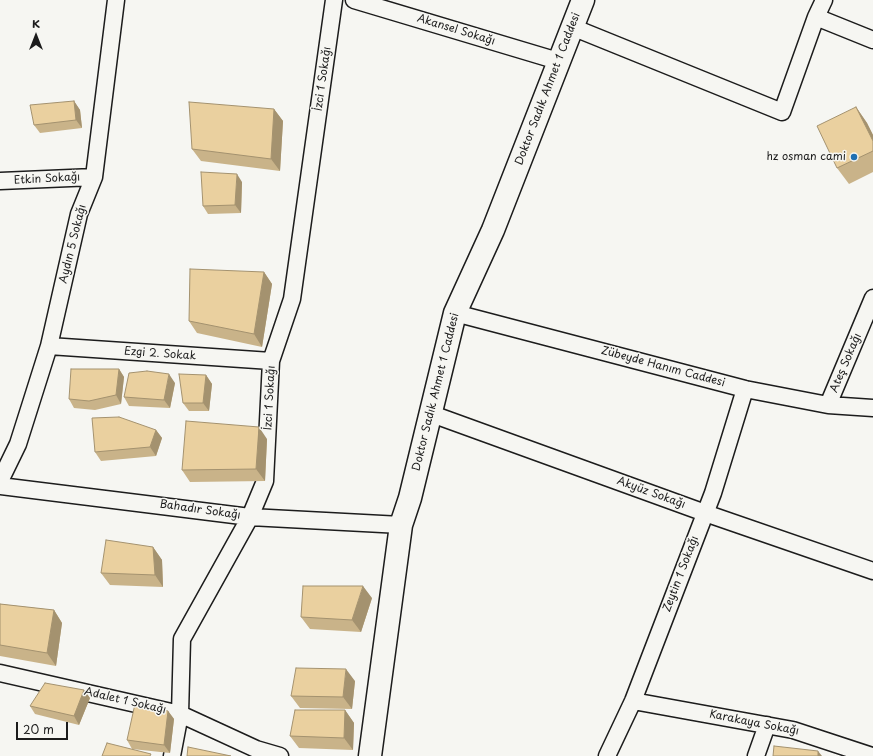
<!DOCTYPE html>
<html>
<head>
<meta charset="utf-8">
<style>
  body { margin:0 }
  #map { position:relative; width:873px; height:756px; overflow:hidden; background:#f6f6f2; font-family:"Playpen Sans",sans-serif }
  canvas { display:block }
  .north { position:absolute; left:16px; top:16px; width:40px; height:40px; -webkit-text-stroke:3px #f6f6f2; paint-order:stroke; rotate:0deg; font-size:11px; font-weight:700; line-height:16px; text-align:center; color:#1c1c1c }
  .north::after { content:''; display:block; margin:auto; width:14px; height:18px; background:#1c1c1c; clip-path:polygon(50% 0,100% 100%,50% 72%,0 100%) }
  .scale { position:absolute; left:16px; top:722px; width:52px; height:18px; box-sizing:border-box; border:2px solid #1c1c1c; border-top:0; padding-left:5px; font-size:12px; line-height:14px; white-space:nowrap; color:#1c1c1c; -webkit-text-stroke:3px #f6f6f2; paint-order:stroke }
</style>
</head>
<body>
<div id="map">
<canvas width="873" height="756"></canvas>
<div class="north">K</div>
<div class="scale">20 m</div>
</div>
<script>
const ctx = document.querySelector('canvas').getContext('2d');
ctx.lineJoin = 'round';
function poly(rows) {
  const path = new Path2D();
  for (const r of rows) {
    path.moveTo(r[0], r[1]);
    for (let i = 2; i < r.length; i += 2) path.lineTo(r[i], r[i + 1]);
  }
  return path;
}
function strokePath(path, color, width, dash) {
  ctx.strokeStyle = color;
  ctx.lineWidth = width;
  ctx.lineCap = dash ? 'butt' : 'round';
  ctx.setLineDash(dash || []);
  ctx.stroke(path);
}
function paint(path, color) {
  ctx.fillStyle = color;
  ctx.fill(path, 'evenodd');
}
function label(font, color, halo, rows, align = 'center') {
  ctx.font = font + ' "Playpen Sans",sans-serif';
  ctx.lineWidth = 3;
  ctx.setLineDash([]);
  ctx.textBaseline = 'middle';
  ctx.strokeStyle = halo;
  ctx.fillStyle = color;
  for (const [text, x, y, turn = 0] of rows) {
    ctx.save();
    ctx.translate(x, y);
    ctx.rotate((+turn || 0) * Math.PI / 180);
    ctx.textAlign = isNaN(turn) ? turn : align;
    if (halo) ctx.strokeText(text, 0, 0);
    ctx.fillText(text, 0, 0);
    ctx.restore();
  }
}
const street = poly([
  [354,0,558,61],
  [816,17,873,40],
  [572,27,782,112,816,17,824,0],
  [0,181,94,177],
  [455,313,745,389,828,405,873,408],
  [49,346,271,361],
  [828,405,873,298],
  [429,413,705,513,873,571],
  [0,481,18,444,31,403,49,346,79,214,94,177,116,0],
  [0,486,250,517,401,525],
  [0,673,180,714,256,749,280,756],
  [633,701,793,730,872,756],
  [172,756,180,714,182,639,250,517,265,481,271,361,292,299,334,0],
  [607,756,633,701,713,493,745,389],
  [756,756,767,725]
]);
const secondary = poly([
  [370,756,401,525,410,498,455,313,493,230,583,0]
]);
strokePath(street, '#1c1c1c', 19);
strokePath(secondary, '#1c1c1c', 25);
strokePath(street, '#f6f6f2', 16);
strokePath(secondary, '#f6f6f2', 22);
paint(poly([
  [74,101,80,110,82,128,40,133,34,125],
  [856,107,867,123,873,135,873,172,849,184,837,168],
  [274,109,283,121,280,171,201,161,192,149],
  [242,182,241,213,208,214,203,206],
  [264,272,272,284,262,347,197,333,189,321],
  [119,369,124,377,121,404,95,410,74,408,69,399],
  [206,375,212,384,209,411,189,411,183,403],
  [175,383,170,408,129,406,124,397],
  [156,430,162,438,156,456,101,461,95,452],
  [267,439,265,481,190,482,182,470],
  [153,547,162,560,163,587,110,585,101,573],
  [372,598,361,632,310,629,301,617],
  [0,604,54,610,62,623,56,666,0,656],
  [355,681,352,709,300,708,291,696],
  [84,690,90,698,79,725,35,714,30,706],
  [345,710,354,723,353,750,299,748,290,736],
  [168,711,174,719,170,753,132,749,127,740]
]), '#c9b389');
paint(poly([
  [74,101,80,110,82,128,76,120],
  [856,107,867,123,873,135,873,141],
  [274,109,283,121,280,171,271,159],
  [237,174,242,182,241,213,235,205],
  [264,272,272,284,262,347,254,334],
  [119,369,124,377,121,404,116,395],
  [169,374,175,383,170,408,164,400],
  [206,375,212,384,209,411,203,403],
  [259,427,267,439,265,481,256,469],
  [156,430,162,438,156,456,150,447],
  [153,547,162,560,163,587,155,575],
  [363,586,372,598,361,632,352,620],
  [54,610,62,623,56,666,47,653],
  [346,669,355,681,352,709,343,697],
  [84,690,90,698,79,725,74,716],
  [345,710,354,723,353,750,344,738],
  [168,711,174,719,170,753,164,745],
  [818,751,822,756,818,756]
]), '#a4926f');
const building = poly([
  [74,101,76,120,34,125,30,105,74,101],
  [189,102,274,109,271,159,192,149,189,102],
  [856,107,873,141,873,151,837,168,817,126,856,107],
  [201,172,237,174,235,205,203,206,201,172],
  [190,269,264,272,254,334,189,321,190,269],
  [71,369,119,369,116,395,89,401,69,399,71,369],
  [147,371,169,374,164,400,124,397,129,373,147,371],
  [179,374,206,375,203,403,183,403,179,374],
  [119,417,156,430,150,447,95,452,92,418,119,417],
  [186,421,259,427,256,469,182,470,186,421],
  [106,540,153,547,155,575,101,573,106,540],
  [303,586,363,586,352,620,301,617,303,586],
  [0,604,54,610,47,653,0,645,0,604],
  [296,668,346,669,343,697,291,696,296,668],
  [45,683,84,690,74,716,30,706,45,683],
  [135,704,168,711,164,745,127,740,135,704],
  [295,710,345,710,344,738,290,736,295,710],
  [107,743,151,754,150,756,102,756,107,743],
  [774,746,818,751,818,756,773,756,774,746],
  [188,747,231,756,187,756,188,747]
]);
paint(building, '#ead09f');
strokePath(building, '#a4926f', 1);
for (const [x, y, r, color] of [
  [854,157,4,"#1f6fb2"]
]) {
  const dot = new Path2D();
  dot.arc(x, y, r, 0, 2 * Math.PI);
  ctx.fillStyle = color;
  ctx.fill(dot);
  strokePath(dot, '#f6f6f2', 1.5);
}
label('11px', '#1c1c1c', '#f6f6f2', [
  ["Akansel Sokağı",456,30,17],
  ["İzci 1 Sokağı",323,79,-82],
  ["Doktor Sadık Ahmet 1 Caddesi",548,89,-69],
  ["Etkin Sokağı",47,179,-3],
  ["Aydın 5 Sokağı",73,244,-76],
  ["Ezgi 2. Sokak",160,354,4],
  ["Ateş Sokağı",846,363,-67],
  ["Zübeyde Hanım Caddesi",663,367,15],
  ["Doktor Sadık Ahmet 1 Caddesi",436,392,-76],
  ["İzci 1 Sokağı",270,398,-87],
  ["Akyüz Sokağı",651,493,20],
  ["Bahadır Sokağı",200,510,8],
  ["Zeytin 1 Sokağı",681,574,-69],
  ["Adalet 1 Sokağı",125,701,13],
  ["Karakaya Sokağı",754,723,11]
]);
label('11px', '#1c1c1c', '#f6f6f2', [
  ["hz osman cami",846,157]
], 'right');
</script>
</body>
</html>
